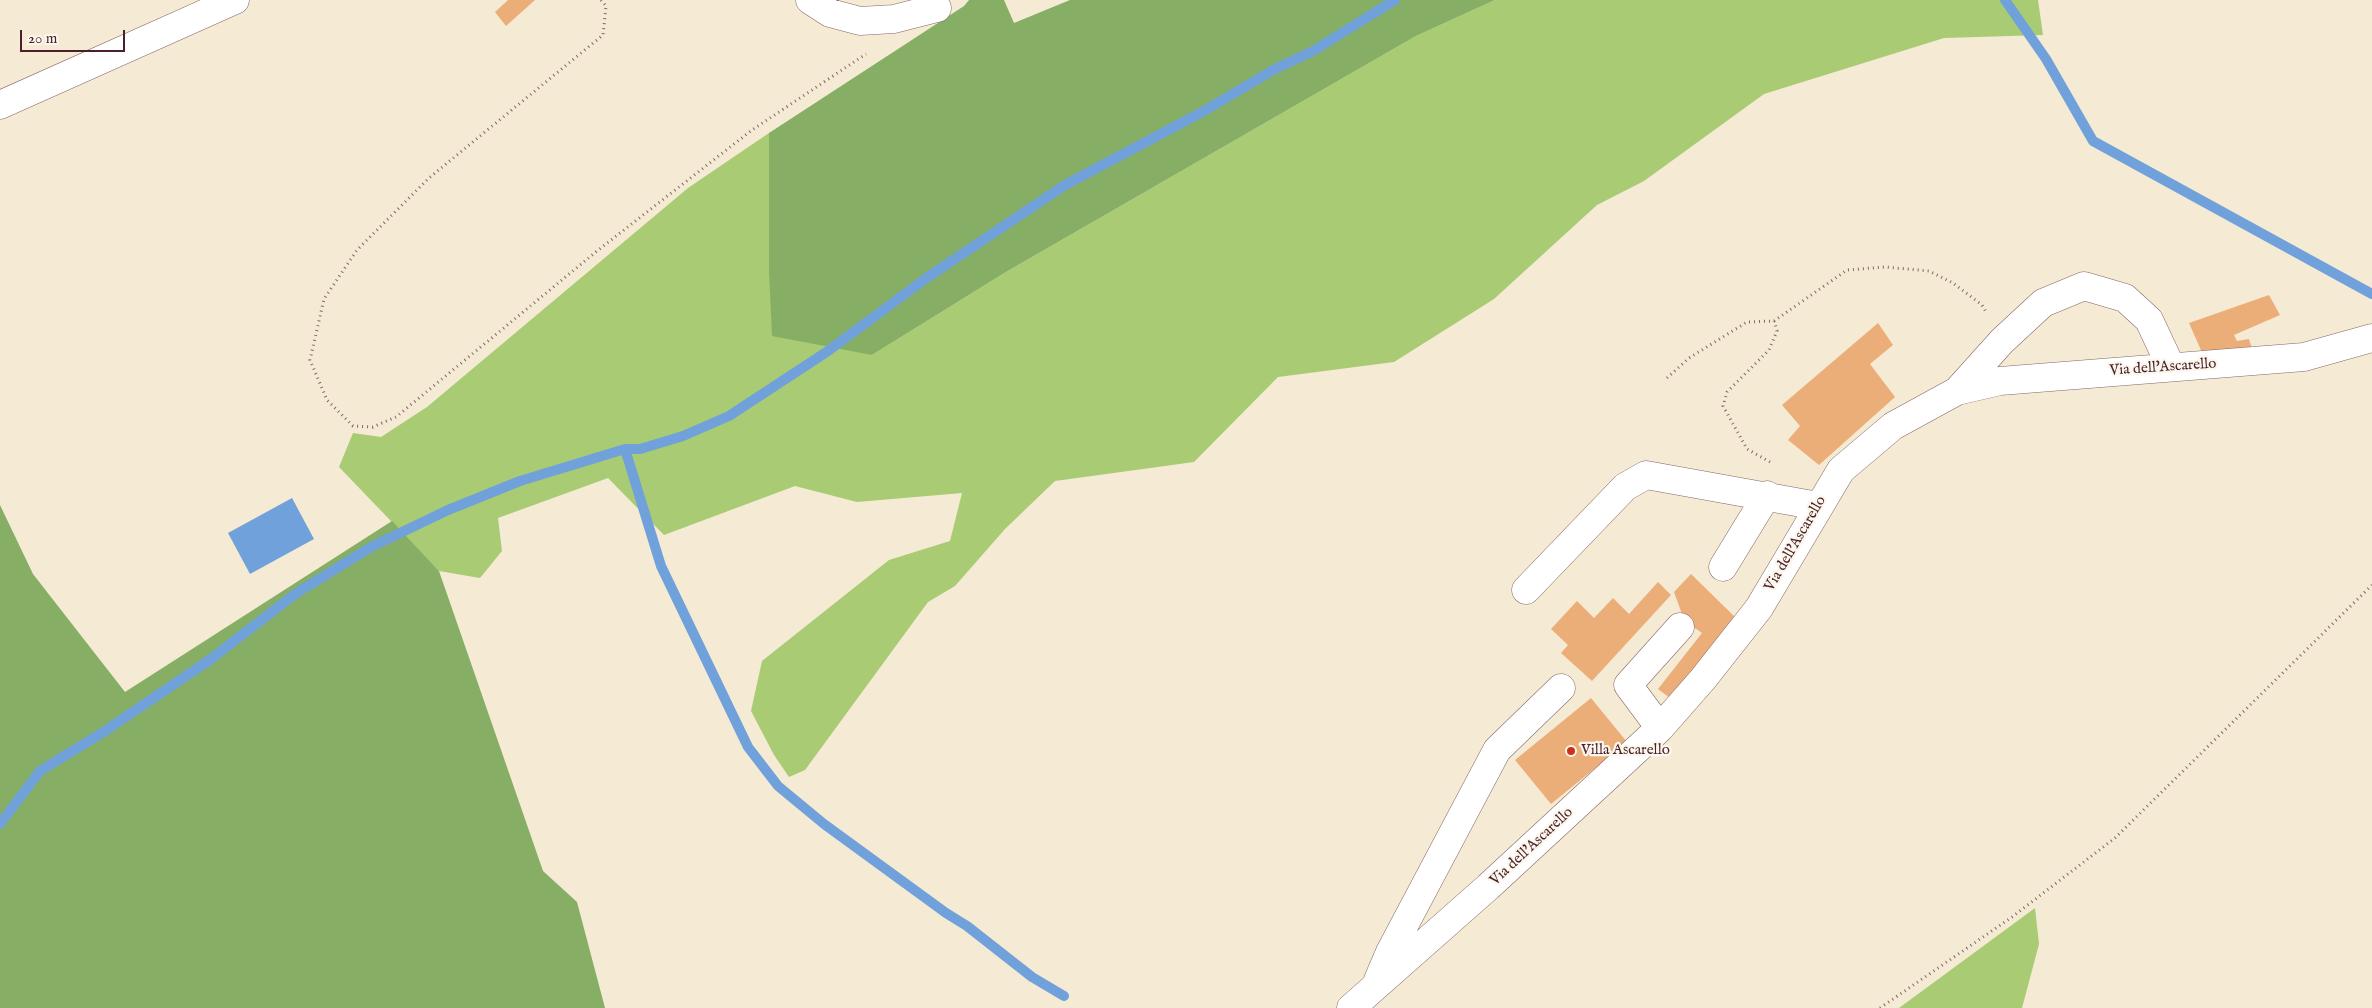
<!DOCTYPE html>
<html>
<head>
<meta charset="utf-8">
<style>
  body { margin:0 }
  #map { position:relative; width:2372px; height:1008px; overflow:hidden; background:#f5ead3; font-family:"IM FELL English",serif }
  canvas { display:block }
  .scale { position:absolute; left:20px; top:30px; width:105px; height:22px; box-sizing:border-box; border:2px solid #4a1f2b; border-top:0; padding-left:6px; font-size:15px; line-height:18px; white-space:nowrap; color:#4a1f2b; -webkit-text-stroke:4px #fbf7ec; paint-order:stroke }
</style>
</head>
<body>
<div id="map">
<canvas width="2372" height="1008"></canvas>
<div class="scale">20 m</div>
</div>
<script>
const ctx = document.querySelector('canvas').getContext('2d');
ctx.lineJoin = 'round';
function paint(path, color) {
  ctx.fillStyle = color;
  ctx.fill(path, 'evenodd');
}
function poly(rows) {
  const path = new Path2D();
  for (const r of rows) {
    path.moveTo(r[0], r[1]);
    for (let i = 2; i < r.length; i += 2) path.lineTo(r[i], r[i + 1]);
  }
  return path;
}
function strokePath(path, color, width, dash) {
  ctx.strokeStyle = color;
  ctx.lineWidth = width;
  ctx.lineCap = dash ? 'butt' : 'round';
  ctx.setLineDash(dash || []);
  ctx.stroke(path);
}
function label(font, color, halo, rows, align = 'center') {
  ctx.font = font + ' "IM FELL English",serif';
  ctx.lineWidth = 4.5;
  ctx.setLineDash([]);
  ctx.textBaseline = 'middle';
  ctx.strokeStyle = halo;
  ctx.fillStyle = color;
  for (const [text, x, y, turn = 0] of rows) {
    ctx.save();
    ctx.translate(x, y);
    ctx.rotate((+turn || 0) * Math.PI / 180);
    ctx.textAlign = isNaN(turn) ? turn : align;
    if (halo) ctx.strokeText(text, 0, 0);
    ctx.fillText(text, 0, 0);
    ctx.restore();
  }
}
paint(poly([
  [1495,0,2038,0,2043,35,1944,38,1764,94,1644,181,1597,205,1494,299,1394,362,1278,377,1194,462,1055,481,1005,529,955,586,928,602,805,770,789,777,774,755,751,711,762,661,889,560,950,541,962,493,857,502,795,486,664,535,608,478,498,518,502,551,480,578,439,571,339,467,353,433,381,437,427,407,688,188,769,133,769,271,872,355,1006,272,1416,36],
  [2035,908,2039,944,2022,1008,1899,1008]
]), '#a9cb73');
paint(poly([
  [969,0,1004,0,1014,23,1070,0,1495,0,1416,36,1006,272,872,355,772,336,769,271,769,133,964,6],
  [0,505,33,574,125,692,392,521,439,571,543,871,577,902,605,1008,0,1008]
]), '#86af65');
paint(poly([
  [292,498,314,539,250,574,228,533]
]), '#70a1db');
strokePath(poly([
  [2005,0,2046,59,2093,141,2372,294],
  [625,449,661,566,748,747,778,786,824,824,946,913,967,926,1032,977,1064,996],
  [0,824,40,771,105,731,211,659,295,594,371,547,448,510,520,481,625,449,640,449,683,436,729,416,828,351,925,279,1065,185,1204,111,1275,69,1313,51,1395,0]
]), '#70a1db', 10);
paint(poly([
  [508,0,535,0,506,26,495,12],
  [2269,295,2280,315,2234,335,2237,341,2249,339,2253,352,2204,357,2189,323],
  [1878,323,1893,345,1870,364,1895,397,1819,465,1788,440,1800,426,1782,405],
  [1691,574,1737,619,1670,698,1658,689,1702,633,1692,626,1682,614,1674,592],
  [1658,582,1671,595,1592,681,1561,653,1568,645,1551,629,1577,601,1594,618,1613,598,1629,614],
  [1591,698,1627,742,1551,804,1515,760]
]), '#ecae79');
const minor = poly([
  [810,0,830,13,860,21,894,19,937,8],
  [0,105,235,0],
  [1957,391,2002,341,2043,303,2084,286,2125,298,2149,320,2171,367],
  [1723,567,1767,495],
  [1526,590,1625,487,1646,475,1818,506],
  [1660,728,1628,685,1680,627],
  [1378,980,1390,952,1497,750,1561,688],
  [1351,1008,1488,887,1660,728,1703,679,1759,608,1841,470,1893,426,1957,391,2000,381,2304,357,2372,338]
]);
strokePath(minor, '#866666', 29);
strokePath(poly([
  [601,0,606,6,603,35,429,178,357,250,324,299,310,360,327,400,353,426,373,427,396,417,597,251,752,130,866,54],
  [1667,378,1689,358,1747,322,1774,321,1847,270,1885,267,1929,271,1953,283,1982,305,1986,312],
  [1770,462,1747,449,1723,406,1727,392,1769,350,1777,331,1774,321],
  [1880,1008,2012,917,2115,838,2372,585]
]), '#866666', 3, [1, 4]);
strokePath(minor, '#fff', 28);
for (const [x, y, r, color] of [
  [1571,751,5,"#c8321e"]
]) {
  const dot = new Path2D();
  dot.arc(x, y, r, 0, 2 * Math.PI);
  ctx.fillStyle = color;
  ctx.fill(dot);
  strokePath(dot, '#fbf7ec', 2);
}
label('15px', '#4a1f2b', '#fbf7ec', [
  ["Via dell'Ascarello",2163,368,-4],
  ["Via dell'Ascarello",1796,544,-60],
  ["Via dell'Ascarello",1532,847,-43]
]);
label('15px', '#4a1f2b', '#fbf7ec', [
  ["Villa Ascarello",1581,751]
], 'left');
</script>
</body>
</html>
